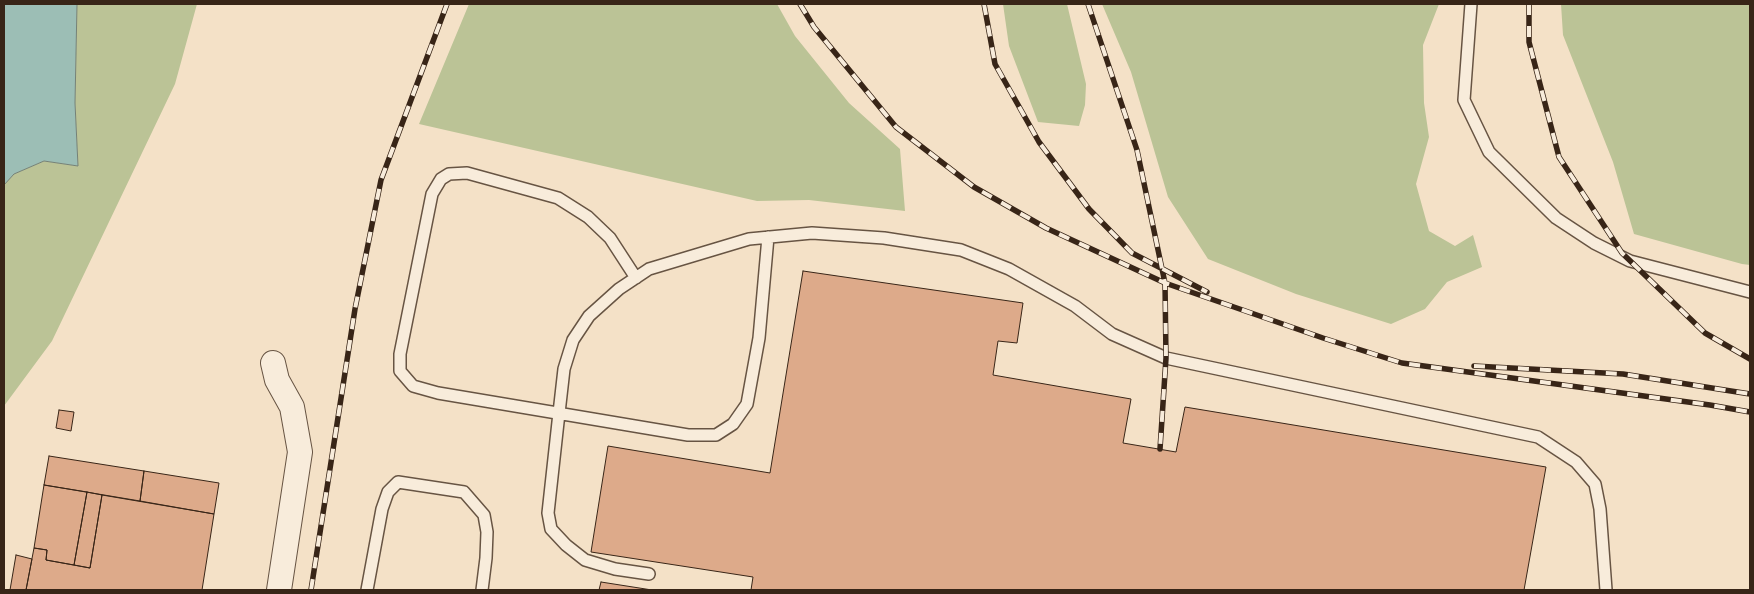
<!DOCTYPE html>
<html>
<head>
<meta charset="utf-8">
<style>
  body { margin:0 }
  #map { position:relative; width:1754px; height:594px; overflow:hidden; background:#f4e1c7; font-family:"Sorts Mill Goudy",serif }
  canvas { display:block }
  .frame { position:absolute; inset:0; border:5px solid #382517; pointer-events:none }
</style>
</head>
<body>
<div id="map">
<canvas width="1754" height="594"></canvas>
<div class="frame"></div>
</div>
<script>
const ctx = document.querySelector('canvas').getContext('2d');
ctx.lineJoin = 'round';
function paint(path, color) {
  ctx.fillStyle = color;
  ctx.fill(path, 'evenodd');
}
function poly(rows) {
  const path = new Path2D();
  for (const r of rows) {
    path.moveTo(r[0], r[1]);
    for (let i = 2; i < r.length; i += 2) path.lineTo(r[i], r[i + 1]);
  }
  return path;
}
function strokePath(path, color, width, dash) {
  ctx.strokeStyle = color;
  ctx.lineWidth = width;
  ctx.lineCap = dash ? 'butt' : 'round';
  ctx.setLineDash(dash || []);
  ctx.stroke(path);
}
paint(poly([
  [77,4,197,4,175,84,52,341,4,406,4,185,14,174,44,161,78,166,75,103],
  [469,4,777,4,795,36,849,103,900,149,905,211,809,200,757,201,419,124],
  [1003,4,1067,4,1086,84,1085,105,1079,126,1038,122,1009,46],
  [1102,4,1439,4,1423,45,1424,103,1429,137,1416,184,1429,231,1455,246,1473,235,1482,267,1447,282,1425,309,1391,324,1296,294,1208,259,1168,197,1131,72],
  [1561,4,1750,4,1750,265,1742,264,1634,234,1613,162,1563,35]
]), '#bbc396');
const water = poly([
  [4,4,77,4,75,103,78,166,44,161,14,174,4,185,4,4]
]);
paint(water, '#9cbeb5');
strokePath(water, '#748176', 1);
const building = poly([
  [803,271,1023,303,1017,343,998,341,993,375,1131,399,1123,443,1176,452,1185,407,1546,467,1524,590,751,590,753,577,591,552,608,446,770,473,803,271],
  [59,410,74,412,71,431,56,428,59,410],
  [49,456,144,471,140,501,44,485,49,456],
  [144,471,219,483,214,514,140,501,144,471],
  [44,485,87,492,74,565,46,560,47,550,34,548,44,485],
  [87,492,102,495,90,568,74,565,87,492],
  [102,495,214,514,202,590,26,590,34,548,47,550,46,560,90,568,102,495],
  [16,555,32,559,26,590,10,590,16,555],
  [601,582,652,590,599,590,601,582]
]);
paint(building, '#ddaa8a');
strokePath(building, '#382517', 1);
const lane = poly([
  [1471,4,1464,100,1489,152,1556,218,1594,243,1630,261,1750,292],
  [636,278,610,238,588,217,558,198,467,173,449,174,441,179,432,194,400,354,400,371,413,386,438,393,688,435,716,435,733,424,747,404,759,338,768,237],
  [649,574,615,569,585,560,566,545,551,529,548,513,559,413,564,369,573,340,589,316,619,289,649,269,749,239,812,233,884,238,961,250,1009,269,1075,306,1112,334,1166,358,1538,437,1576,462,1595,484,1600,509,1606,590],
  [367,590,382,509,388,492,398,482,464,492,484,515,487,532,486,558,482,590]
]);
const street = poly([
  [273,363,277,380,292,407,300,452,279,590]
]);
strokePath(lane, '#675443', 14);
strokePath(street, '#675443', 26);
strokePath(lane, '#f8ecdb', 11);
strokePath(street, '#f8ecdb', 24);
const rail = poly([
  [800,4,814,27,896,127,974,187,1046,228,1165,283,1323,338,1402,363,1710,405,1750,412],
  [984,4,995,64,1039,142,1089,209,1132,253,1207,292],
  [1088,4,1137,150,1165,283,1166,358,1160,449],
  [1529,4,1529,42,1559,157,1622,253,1705,333,1750,359],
  [1474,366,1623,374,1750,394],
  [311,590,355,309,381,180,447,4]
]);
strokePath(rail, '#382517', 5.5);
strokePath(rail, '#f8ecdb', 4, [11]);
</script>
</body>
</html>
